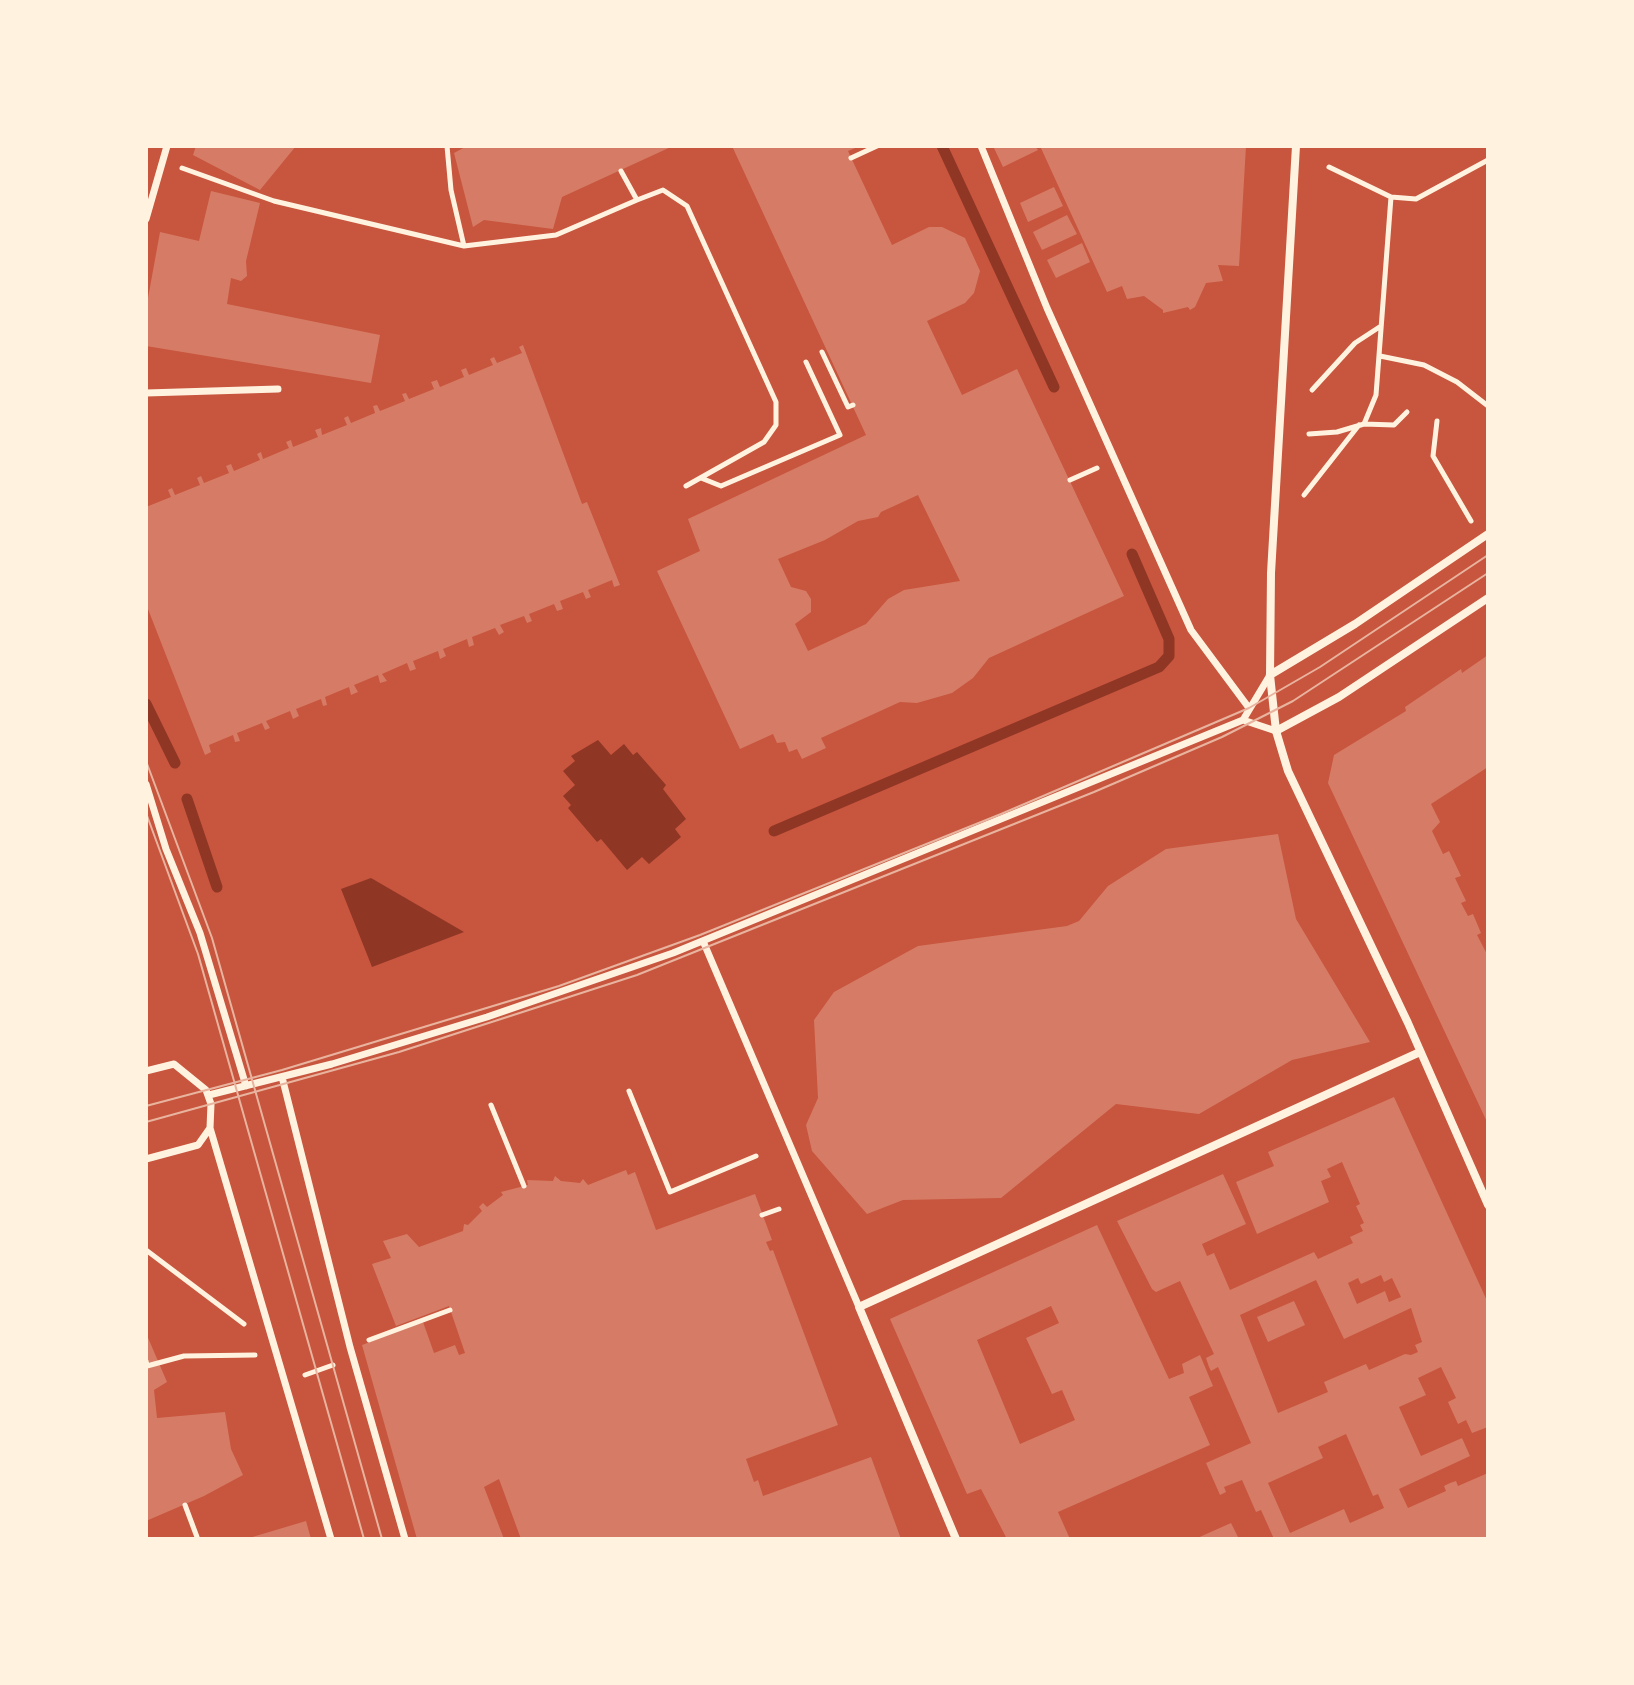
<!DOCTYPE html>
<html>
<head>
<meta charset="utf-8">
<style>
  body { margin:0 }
  #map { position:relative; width:1634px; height:1685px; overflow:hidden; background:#c8553d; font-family:Poppins,sans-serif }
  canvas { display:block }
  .frame { position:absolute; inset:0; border:148px solid #fff3e0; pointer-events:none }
</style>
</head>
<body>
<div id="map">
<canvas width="1634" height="1685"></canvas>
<div class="frame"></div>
</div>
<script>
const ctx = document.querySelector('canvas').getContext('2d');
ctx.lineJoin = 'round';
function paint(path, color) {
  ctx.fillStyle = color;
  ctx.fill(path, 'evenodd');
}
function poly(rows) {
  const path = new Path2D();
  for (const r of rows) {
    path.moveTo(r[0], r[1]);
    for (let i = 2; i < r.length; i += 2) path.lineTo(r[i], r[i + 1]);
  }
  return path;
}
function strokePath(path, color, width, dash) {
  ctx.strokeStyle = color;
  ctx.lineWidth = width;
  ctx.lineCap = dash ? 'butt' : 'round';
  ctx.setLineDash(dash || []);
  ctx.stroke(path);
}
paint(poly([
  [598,740,611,755,624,744,633,755,637,752,666,785,663,789,686,819,675,829,681,837,649,864,642,857,627,870,601,839,597,842,568,808,571,805,563,796,575,785,563,771,575,761,571,756],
  [371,878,464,932,372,967,341,889]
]), '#8f3625');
strokePath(poly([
  [942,146,1054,387],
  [146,704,175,763],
  [187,799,217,887],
  [774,831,1159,667,1169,656,1169,639,1132,554]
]), '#8f3625', 11);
paint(poly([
  [196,146,296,146,260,190,193,155],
  [467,146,673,146,562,197,553,229,484,220,473,227,454,153],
  [732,146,860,146,848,151,892,245,929,227,942,227,965,238,980,271,974,293,965,303,927,321,962,395,1017,369,1124,596,989,658,973,678,952,693,917,703,900,702,821,738,826,748,802,759,797,749,789,752,785,742,777,743,773,734,740,749,657,571,700,551,688,519,866,435],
  [918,495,960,581,904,590,888,599,866,624,808,651,795,624,811,612,811,599,806,591,791,587,778,559,825,540,858,521,878,517,881,512],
  [999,146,1035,146,1038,150,1003,167,994,148],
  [1040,146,1246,146,1239,266,1218,265,1223,281,1206,283,1195,307,1190,310,1188,307,1163,313,1163,310,1144,296,1127,299,1122,286,1107,292],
  [1054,187,1063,206,1028,222,1020,203],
  [211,191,260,203,246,261,247,276,241,281,231,278,227,304,380,335,371,383,146,346,146,309,160,232,199,241],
  [1067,215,1077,234,1042,250,1033,232],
  [1082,243,1090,262,1056,278,1047,260],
  [523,345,582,504,587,502,620,585,614,587,612,580,588,590,591,597,586,599,583,592,560,601,563,609,557,611,554,604,529,614,532,621,527,623,524,616,500,625,504,632,499,635,495,628,472,637,474,645,469,647,467,639,443,649,446,656,440,659,438,651,413,661,416,669,410,671,407,663,382,674,387,681,380,683,378,675,354,685,358,692,351,695,349,687,325,697,327,705,323,706,321,699,296,709,299,716,293,719,290,711,266,721,270,728,265,730,262,723,237,733,240,741,235,742,233,735,209,745,211,752,205,755,146,604,146,507,171,497,168,490,172,488,175,495,200,485,197,478,201,476,204,483,229,473,226,466,231,464,234,471,260,460,257,454,261,452,263,459,289,448,286,442,291,440,293,447,318,437,315,430,321,428,322,435,347,425,344,418,348,416,351,423,375,413,373,406,377,405,380,411,405,401,402,394,406,393,409,399,434,389,431,382,437,380,440,387,464,377,461,370,466,368,469,375,493,365,490,359,494,357,497,363,522,353,519,347],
  [1488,655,1488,767,1431,804,1440,822,1432,831,1443,854,1449,851,1461,876,1455,878,1466,901,1461,903,1468,916,1473,914,1481,933,1477,935,1488,956,1488,1124,1328,783,1334,755,1406,711,1405,707,1461,669,1462,673],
  [1278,834,1296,919,1370,1042,1292,1060,1199,1114,1116,1104,1001,1198,903,1200,867,1214,812,1151,806,1125,818,1098,814,1020,834,992,918,946,1067,926,1079,921,1108,886,1166,849],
  [1394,1097,1488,1303,1488,1427,1472,1433,1466,1420,1458,1424,1448,1402,1456,1398,1441,1367,1418,1378,1426,1395,1399,1407,1421,1456,1462,1438,1470,1456,1399,1489,1408,1508,1446,1491,1444,1486,1450,1483,1456,1481,1458,1486,1488,1473,1488,1537,1274,1539,1261,1510,1256,1512,1242,1480,1224,1487,1226,1492,1220,1495,1206,1463,1251,1443,1218,1367,1211,1371,1209,1367,1206,1358,1214,1354,1180,1281,1156,1292,1152,1289,1117,1221,1223,1174,1246,1224,1202,1244,1207,1256,1214,1253,1230,1290,1314,1252,1318,1259,1353,1243,1350,1237,1363,1231,1360,1225,1364,1223,1356,1206,1360,1204,1342,1162,1327,1169,1331,1177,1321,1181,1329,1202,1257,1234,1236,1182,1274,1166,1268,1152],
  [1381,1275,1384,1282,1392,1278,1401,1297,1389,1302,1385,1291,1357,1304,1348,1283,1358,1278,1361,1284],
  [1316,1280,1344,1339,1411,1308,1422,1342,1415,1345,1418,1352,1411,1355,1405,1354,1369,1370,1366,1364,1324,1382,1328,1392,1278,1413,1240,1315],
  [1346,1434,1373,1496,1378,1494,1384,1508,1350,1523,1344,1509,1290,1533,1268,1483,1323,1458,1318,1447],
  [626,1170,628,1175,635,1172,656,1230,755,1194,772,1240,766,1242,770,1251,773,1250,838,1425,746,1459,754,1482,758,1480,763,1496,871,1457,901,1539,521,1539,499,1479,484,1487,504,1539,417,1539,362,1345,423,1322,434,1353,455,1345,459,1355,465,1353,449,1306,396,1326,372,1264,391,1258,383,1241,407,1234,419,1247,463,1231,464,1224,468,1225,482,1211,479,1207,483,1203,487,1207,503,1195,501,1192,528,1185,527,1180,553,1181,555,1176,561,1181,580,1183,583,1179,588,1185],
  [1097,1225,1169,1379,1184,1373,1182,1364,1200,1355,1213,1386,1189,1397,1210,1445,1058,1512,1070,1539,1007,1539,981,1489,967,1494,890,1319],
  [1051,1306,1059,1323,1026,1338,1052,1394,1062,1390,1075,1420,1020,1444,977,1340],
  [1294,1301,1305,1325,1268,1342,1257,1317],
  [146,1333,167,1382,154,1390,157,1418,225,1412,231,1449,243,1475,204,1496,146,1521],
  [306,1521,311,1539,249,1539,249,1538],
  [1231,1523,1239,1539,1195,1539]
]), '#d67c66');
strokePath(poly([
  [851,158,877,146],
  [1329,167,1391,197,1416,199,1488,160],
  [182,168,274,201,464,246,451,190,447,146],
  [621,171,637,200,663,190,687,206,776,402,776,425,764,442,686,486],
  [464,246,556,235,637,200],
  [822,352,848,407,853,405],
  [1380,356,1424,365,1457,382,1488,406],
  [1312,390,1355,343,1381,326],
  [1437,421,1433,456,1471,521],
  [1364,424,1376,395,1391,197],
  [1309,434,1337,432,1364,424,1394,425,1407,412],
  [701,478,721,486,840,435,806,362],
  [1070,480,1097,468],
  [1304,495,1359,425],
  [629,1091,670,1192,756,1156],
  [491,1105,524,1186],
  [762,1215,779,1209],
  [146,1250,244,1324],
  [369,1340,450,1310],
  [146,1361,147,1366,184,1356,255,1355],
  [305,1375,333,1365],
  [185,1505,197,1537]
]), '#fff3e0', 5);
strokePath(poly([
  [981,146,1047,308,1191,630,1249,708],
  [146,219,167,146],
  [146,393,278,389],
  [1243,720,1270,675],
  [146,784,166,849,200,933,246,1086],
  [703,941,859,1307],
  [146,1071,174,1064,206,1090,211,1104,210,1128,198,1145,146,1159],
  [282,1077,350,1347,405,1539],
  [209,1095,332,1064,487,1017,673,953,1243,720,1276,731],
  [210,1128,331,1539]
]), '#fff3e0', 7);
strokePath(poly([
  [1296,146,1271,573,1270,675,1276,731,1288,771,1408,1023,1488,1205],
  [1270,675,1355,624,1488,534],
  [1276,731,1339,697,1488,598],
  [956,1539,859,1307,1420,1052]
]), '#fff3e0', 8);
strokePath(poly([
  [146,761,212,938,382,1539],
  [146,813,198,954,364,1539],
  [146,1106,282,1070,559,986,700,935,1001,814,1249,708,1320,667,1488,555],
  [146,1122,399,1052,637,975,1094,792,1222,737,1293,701,1488,573]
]), '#e9b49f', 2);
</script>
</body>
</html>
